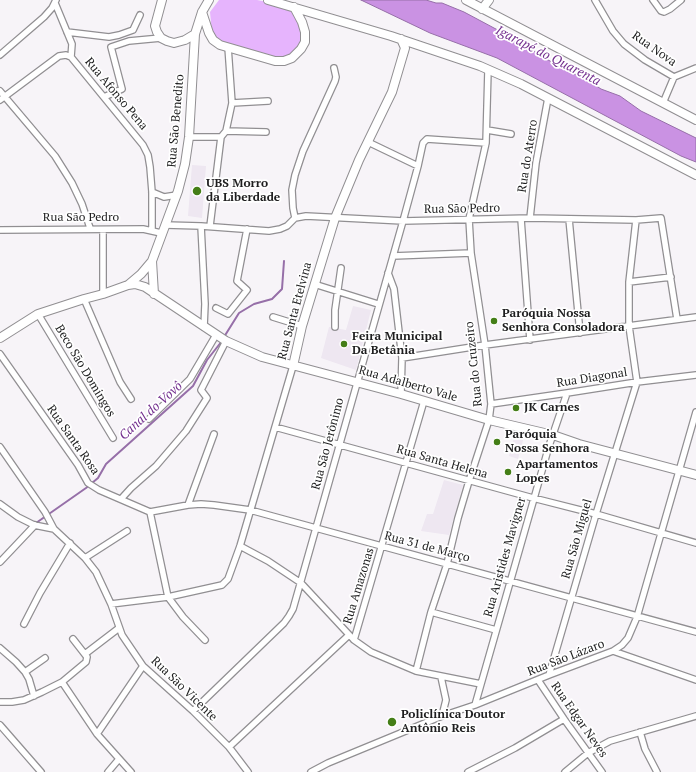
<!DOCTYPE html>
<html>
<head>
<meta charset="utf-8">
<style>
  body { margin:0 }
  canvas { display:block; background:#f7f4f8 }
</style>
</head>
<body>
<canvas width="696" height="772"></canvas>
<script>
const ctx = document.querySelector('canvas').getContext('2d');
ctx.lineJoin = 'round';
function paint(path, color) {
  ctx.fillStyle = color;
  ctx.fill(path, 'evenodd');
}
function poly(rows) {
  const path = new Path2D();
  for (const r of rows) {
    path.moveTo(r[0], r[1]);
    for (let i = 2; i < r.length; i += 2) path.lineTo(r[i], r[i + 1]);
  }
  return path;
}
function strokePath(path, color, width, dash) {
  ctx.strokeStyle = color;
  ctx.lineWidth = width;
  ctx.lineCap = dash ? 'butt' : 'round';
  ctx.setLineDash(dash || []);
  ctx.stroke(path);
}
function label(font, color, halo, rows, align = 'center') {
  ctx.font = font + ' "PT Serif",serif';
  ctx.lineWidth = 3.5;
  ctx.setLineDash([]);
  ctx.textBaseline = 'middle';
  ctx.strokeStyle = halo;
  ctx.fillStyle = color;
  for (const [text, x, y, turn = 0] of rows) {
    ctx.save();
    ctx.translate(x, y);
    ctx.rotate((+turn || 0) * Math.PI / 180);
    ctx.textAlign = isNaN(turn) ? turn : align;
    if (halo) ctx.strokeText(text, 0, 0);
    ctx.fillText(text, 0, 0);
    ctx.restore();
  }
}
paint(poly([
  [192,165,206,166,202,218,188,216],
  [353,306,371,310,356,370,321,358,329,327,346,330],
  [516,430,525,433,518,459,509,456],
  [476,467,487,470,485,479,474,476],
  [444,480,463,485,449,535,421,531,427,514,433,514]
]), '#eee7f1');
paint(poly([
  [219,0,257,0,288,6,294,15,301,28,302,44,295,54,281,59,218,42,212,33,210,12]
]), '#e6b4fd');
const water = poly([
  [361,0,426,0,436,3,442,3,464,12,524,44,541,56,568,71,586,79,601,89,620,96,641,111,696,138,696,162,681,156,497,58,430,33,361,0]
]);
paint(water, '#ca92e3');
strokePath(water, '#966fa8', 1);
strokePath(poly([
  [224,337,239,313,254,304,272,299,282,289,284,261],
  [36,523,86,488,98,478,106,464,193,386,207,360,222,341]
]), '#966fa8', 2);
const street = poly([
  [595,0,613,31,624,44,645,60,674,77,696,68],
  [653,0,661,11,664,12,670,9,681,0],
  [55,3,72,44,71,57],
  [67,32,109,37,119,35,133,30,140,15],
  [0,55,44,17,52,8,56,0],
  [0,91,55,156,72,183,82,204,90,228],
  [104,97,122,89,111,47,129,41,161,38],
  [0,100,59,56,66,55,71,57,143,145,148,155,150,167,152,192,152,230],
  [232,103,268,101],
  [663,103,674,77],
  [487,130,511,134],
  [226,131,266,132],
  [189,137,221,137],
  [368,142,418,166],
  [152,192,164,197,177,195],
  [295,218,293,208,292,190,295,175,303,151,335,81,336,77,334,68],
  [530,218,536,163,548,98],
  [521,219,530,340],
  [569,219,580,333],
  [165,225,201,226,269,231,280,229,287,226,295,218,306,216,403,221,530,218,636,220,661,218,677,319],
  [201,226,205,304,204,327],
  [210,226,221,137,226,131,232,103,228,47],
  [0,230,143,229,161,233],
  [103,230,103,294],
  [393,256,471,253],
  [388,273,394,289,402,358,401,394],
  [629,282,671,277],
  [314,284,378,304],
  [84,299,113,366,120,382,131,399],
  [216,308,228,314,247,290,237,281,247,229],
  [38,314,113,438],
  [273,317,302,326],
  [335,327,335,310,341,268],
  [0,354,78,465,88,483,99,490,150,512],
  [402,358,485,345,696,317],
  [491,404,567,393,637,382,696,375],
  [149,419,190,379,216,335],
  [275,427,533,498,596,514,696,543],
  [0,447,45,512,54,529],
  [121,499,131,488,156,466,186,431,207,398,201,390,226,341],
  [0,504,18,517,34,525,54,529,85,558,96,572,111,604,122,635,143,666,193,711,229,747,248,772],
  [188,505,214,434],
  [150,512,188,505,201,504,214,505,250,510,696,632],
  [150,512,168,597,183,617,205,640],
  [240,546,268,561,301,583,354,640,371,652,416,671,481,684],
  [85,558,127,531],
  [0,562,35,525],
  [111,604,168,597,222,585,228,579,240,546,293,366],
  [431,612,496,630],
  [24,624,40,593,70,543],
  [354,640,424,401],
  [0,648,16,662,25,672,29,679,34,696],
  [613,651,696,680],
  [85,654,119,628],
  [416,671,431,612,447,564,458,518,469,481,489,420,491,404,485,345,471,253,469,219,486,143,488,70],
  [25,672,45,658],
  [549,675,596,514,637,382,629,326,629,282,636,220],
  [441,677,446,700,442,716],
  [538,680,564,719,602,772],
  [62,682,97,734,131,772],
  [0,702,12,702,24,700,42,692,62,682,86,662,87,657,73,639],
  [475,705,549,446,567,393],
  [193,711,284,623,289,616,293,609,403,221,418,166,423,143,427,139,486,143],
  [0,725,41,772],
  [640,732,645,749,657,772],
  [97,734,143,666],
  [229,747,349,635],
  [108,772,119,759],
  [311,772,328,763,442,716,475,705,549,675,613,651,622,645,628,638,637,617,696,412],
  [468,772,515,748,564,719],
  [565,772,588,753,610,741,696,716]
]);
const secondary = poly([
  [162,0,155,26,157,32,161,38,167,41,174,43,185,40,195,34],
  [268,0,391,36,480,66,521,84,696,175],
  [466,0,696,120],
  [482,9,489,0],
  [202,12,209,33,213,40,220,45,275,61,284,61,292,58,301,49,305,42,305,32,302,22,294,7],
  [128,285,135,284,145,287,226,341,262,357,401,394,489,420,553,435,579,444,696,475],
  [154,294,152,261,178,191,185,164,189,137,195,34,202,12,209,0],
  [0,338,38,314,84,299,103,294,128,285,141,274,152,261],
  [293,366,302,326,335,218,359,160,392,92,405,48,401,39]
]);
strokePath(street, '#918f92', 8);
strokePath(secondary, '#918f92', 10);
strokePath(street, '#fff', 5.5);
strokePath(secondary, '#fff', 8);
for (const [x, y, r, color] of [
  [197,191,5,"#447e17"],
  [494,321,4,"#447e17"],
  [344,344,4,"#447e17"],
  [516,408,4,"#447e17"],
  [497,442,4,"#447e17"],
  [508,472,4,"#447e17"],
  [392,722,5,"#447e17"]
]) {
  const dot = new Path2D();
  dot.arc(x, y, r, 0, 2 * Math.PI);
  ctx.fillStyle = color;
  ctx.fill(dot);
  strokePath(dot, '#fff', 1.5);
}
label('12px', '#1e1e1f', '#fff', [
  ["Rua Nova",654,49,35],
  ["Rua Afonso Pena",116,94,50],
  ["Rua São Benedito",176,121,-85],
  ["Rua do Aterro",528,156,-81],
  ["Rua São Pedro",462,209,-1],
  ["Rua São Pedro",81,218],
  ["Rua Santa Etelvina",295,311,-75],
  ["Rua do Cruzeiro",474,364,-96],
  ["Beco São Domingos",85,371,59],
  ["Rua Diagonal",592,378,-9],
  ["Rua Adalberto Vale",408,384,16],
  ["Rua Santa Rosa",73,440,55],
  ["Rua São Jerônimo",328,444,-75],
  ["Rua Santa Helena",442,462,16],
  ["Rua São Miguel",577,539,-74],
  ["Rua 31 de Março",427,547,15],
  ["Rua Aristides Mavigner",505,557,-74],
  ["Rua Amazonas",359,586,-73],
  ["Rua São Lázaro",566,658,-21],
  ["Rua São Vicente",184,689,44],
  ["Rua Edgar Neves",579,720,55]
]);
label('bold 12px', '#1e1e1f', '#fff', [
  ["UBS Morro",206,184],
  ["da Liberdade",206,198],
  ["Paróquia Nossa",502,314],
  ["Senhora Consoladora",502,328],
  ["Feira Municipal",352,337],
  ["Da Betânia",352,351],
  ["JK Carnes",524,408],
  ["Paróquia",505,435],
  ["Nossa Senhora",505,449],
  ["Apartamentos",516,465],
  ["Lopes",516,479],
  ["Policlínica Doutor",401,715],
  ["Antônio Reis",401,729]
], 'left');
label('italic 13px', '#732f8e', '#fff', [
  ["Igarapé do Quarenta",548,56,27],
  ["Canal do Vovô",151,411,-42]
]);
</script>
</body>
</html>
